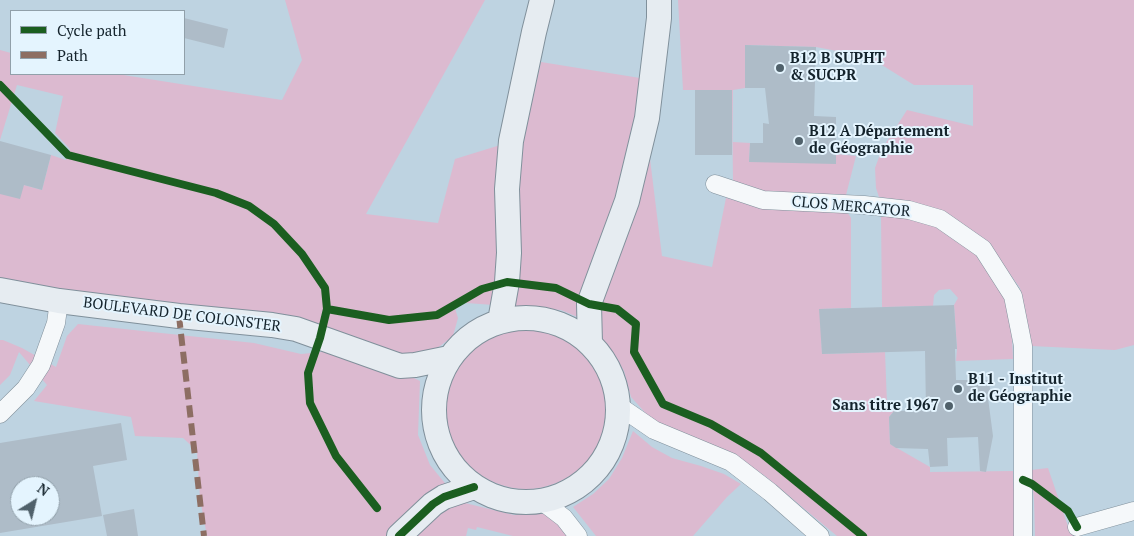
<!DOCTYPE html>
<html>
<head>
<meta charset="utf-8">
<style>
  body { margin:0 }
  #map { position:relative; width:1134px; height:536px; overflow:hidden; background:#bed3e1; font-family:"PT Serif",serif }
  canvas { display:block }
  .legend { position:absolute; left:10px; top:10px; width:175px; height:65px; box-sizing:border-box; background:#e4f4fe; border:1px solid #91a0aa; margin:0; padding:6px 9px; list-style:none; font-size:15px; color:#14232c }
  .legend li { display:flex; align-items:center; gap:10px; height:25px }
  .legend b { width:25px; border:1px solid #91a0aa }
  .north { position:absolute; left:10px; top:476px; width:50px; height:50px; box-sizing:border-box; background:#e4f4fe; border:1px solid #91a0aa; border-radius:50%; rotate:36deg; font-size:14px; font-weight:700; line-height:20px; text-align:center; color:#14232c }
  .north::after { content:''; display:block; margin:auto; width:18px; height:22px; background:#50616b; clip-path:polygon(50% 0,100% 100%,50% 72%,0 100%) }
</style>
</head>
<body>
<div id="map">
<canvas width="1134" height="536"></canvas>
<ul class="legend">
<li><b style="height:6px;background:#1b5e20"></b>Cycle path</li>
<li><b style="height:6px;background:#8d6e63"></b>Path</li>
</ul>
<div class="north">N</div>
</div>
<script>
const ctx = document.querySelector('canvas').getContext('2d');
ctx.lineJoin = 'round';
function paint(path, color) {
  ctx.fillStyle = color;
  ctx.fill(path, 'evenodd');
}
function poly(rows) {
  const path = new Path2D();
  for (const r of rows) {
    if (r.length === 3) {
      path.moveTo(r[0] + r[2], r[1]);
      path.arc(r[0], r[1], r[2], 0, 2 * Math.PI);
      continue;
    }
    path.moveTo(r[0], r[1]);
    for (let i = 2; i < r.length; i += 2) path.lineTo(r[i], r[i + 1]);
  }
  return path;
}
function strokePath(path, color, width, dash) {
  ctx.strokeStyle = color;
  ctx.lineWidth = width;
  ctx.lineCap = dash ? 'butt' : 'round';
  ctx.setLineDash(dash || []);
  ctx.stroke(path);
}
function label(font, color, halo, rows, align = 'center') {
  ctx.font = font + ' "PT Serif",serif';
  ctx.lineWidth = 4;
  ctx.setLineDash([]);
  ctx.textBaseline = 'middle';
  ctx.strokeStyle = halo;
  ctx.fillStyle = color;
  for (const [text, x, y, turn = 0] of rows) {
    ctx.save();
    ctx.translate(x, y);
    ctx.rotate((+turn || 0) * Math.PI / 180);
    ctx.textAlign = isNaN(turn) ? turn : align;
    if (halo) ctx.strokeText(text, 0, 0);
    ctx.fillText(text, 0, 0);
    ctx.restore();
  }
}
paint(poly([
  [285,0,485,0,366,214,438,223,455,159,523,138,541,62,640,78,662,256,712,267,726,198,761,206,846,210,851,218,851,308,820,309,822,354,885,352,887,404,894,411,889,417,890,444,930,467,930,472,1013,471,1016,536,837,536,765,476,735,456,651,419,631,397,624,371,616,357,587,321,561,310,453,302,458,318,453,336,431,353,399,357,224,314,0,281,0,194,24,185,42,190,51,155,66,160,70,149,55,133,63,96,17,85,0,140,0,50,11,53,11,74,117,74,282,100,302,60],
  [678,0,1134,0,1134,345,1115,350,1031,346,1020,288,990,246,949,215,913,202,879,197,876,188,875,168,882,149,907,110,973,126,973,85,914,85,869,57,816,47,746,45,745,88,733,90,733,142,750,143,749,162,836,154,856,156,846,195,766,192,733,184,732,90,683,90],
  [881,217,904,217,937,227,964,243,985,264,1004,291,1011,320,1013,359,956,361,957,349,954,305,958,298,950,289,939,290,934,295,933,306,882,307],
  [78,324,254,343,301,354,333,351,406,374,420,381,418,435,430,465,449,488,388,536,207,536,200,499,197,451,183,438,135,436,131,417,34,401,47,385,19,352,10,375,0,385,0,340,3,340,22,348,56,367,67,336],
  [526,408,81],
  [633,431,652,447,672,458,701,466,724,474,741,484,727,497,693,536,596,536,573,507,593,494,609,479,622,458],
  [1048,468,1070,532,1074,532,1075,536,1035,536,1034,500,1031,470],
  [465,503,514,515,536,512,552,516,567,536,513,536,477,527,476,530,468,528,466,536,414,536,445,508]
]), '#dcbad0');
paint(poly([
  [184,18,228,29,224,48,184,38],
  [745,45,816,47,814,116,836,117,836,164,749,162,750,143,763,143,763,123,769,124,765,88,745,88],
  [695,90,732,90,732,155,695,155],
  [0,141,51,155,42,190,24,185,20,199,0,194],
  [954,305,957,349,955,349,956,380,989,380,991,398,988,398,993,436,986,472,980,471,978,437,947,438,948,466,930,467,928,449,896,448,890,444,889,417,894,411,926,410,925,351,822,354,819,309],
  [121,423,127,460,93,466,102,516,0,533,0,443],
  [20,486,50,486,50,516,20,516],
  [134,509,138,536,107,536,103,515]
]), '#aebcc8');
const street = poly([
  [715,184,763,200,864,205,909,210,940,219,983,249,1013,296,1023,346,1023,536],
  [619,406,654,430,731,462,770,492,820,536],
  [0,414,26,388,41,365,56,323,59,301],
  [543,502,564,518,578,536],
  [1077,527,1134,511]
]);
const secondary = poly([
  [0,290,59,301,179,316,272,325,296,329,400,366,415,365,449,358],
  [526,410,92],
  [500,321,507,282,509,253,507,189,511,141,534,32,542,0],
  [590,343,589,304,627,201,647,118,659,18,659,0],
  [399,536,433,504,444,497,474,487]
]);
strokePath(street, '#80909b', 19);
strokePath(secondary, '#80909b', 26);
strokePath(street, '#f5f8fa', 18);
strokePath(secondary, '#e6ecf1', 24);
strokePath(poly([
  [179,316,204,536]
]), '#8d6e63', 6, [12, 6]);
strokePath(poly([
  [0,85,68,155,216,193,249,206,274,224,302,254,325,288,327,309,320,338,308,373,310,403,336,456,377,508],
  [327,309,389,320,437,315,482,289,507,282,556,288,589,304,617,309,636,324,634,352,663,404,711,424,761,453,863,536],
  [1023,480,1032,484,1068,511,1077,527],
  [399,536,433,504,444,497,474,487]
]), '#1b5e20', 8);
for (const [x, y, r, color] of [
  [780,68,5,"#50616b"],
  [799,141,5,"#50616b"],
  [958,389,5,"#50616b"],
  [949,406,5,"#50616b"]
]) {
  const dot = new Path2D();
  dot.arc(x, y, r, 0, 2 * Math.PI);
  ctx.fillStyle = color;
  ctx.fill(dot);
  strokePath(dot, '#e4f4fe', 2);
}
label('bold 15px', '#14232c', '#e4f4fe', [
  ["B12 B SUPHT",790,59],
  ["& SUCPR",790,76],
  ["B12 A Département",809,132],
  ["de Géographie",809,149],
  ["B11 - Institut",968,380],
  ["de Géographie",968,397],
  ["Sans titre 1967",939,406,"right"]
], 'left');
label('15px', '#14232c', '#e4f4fe', [
  ["CLOS MERCATOR",851,207,5],
  ["BOULEVARD DE COLONSTER",182,315,7]
]);
</script>
</body>
</html>
